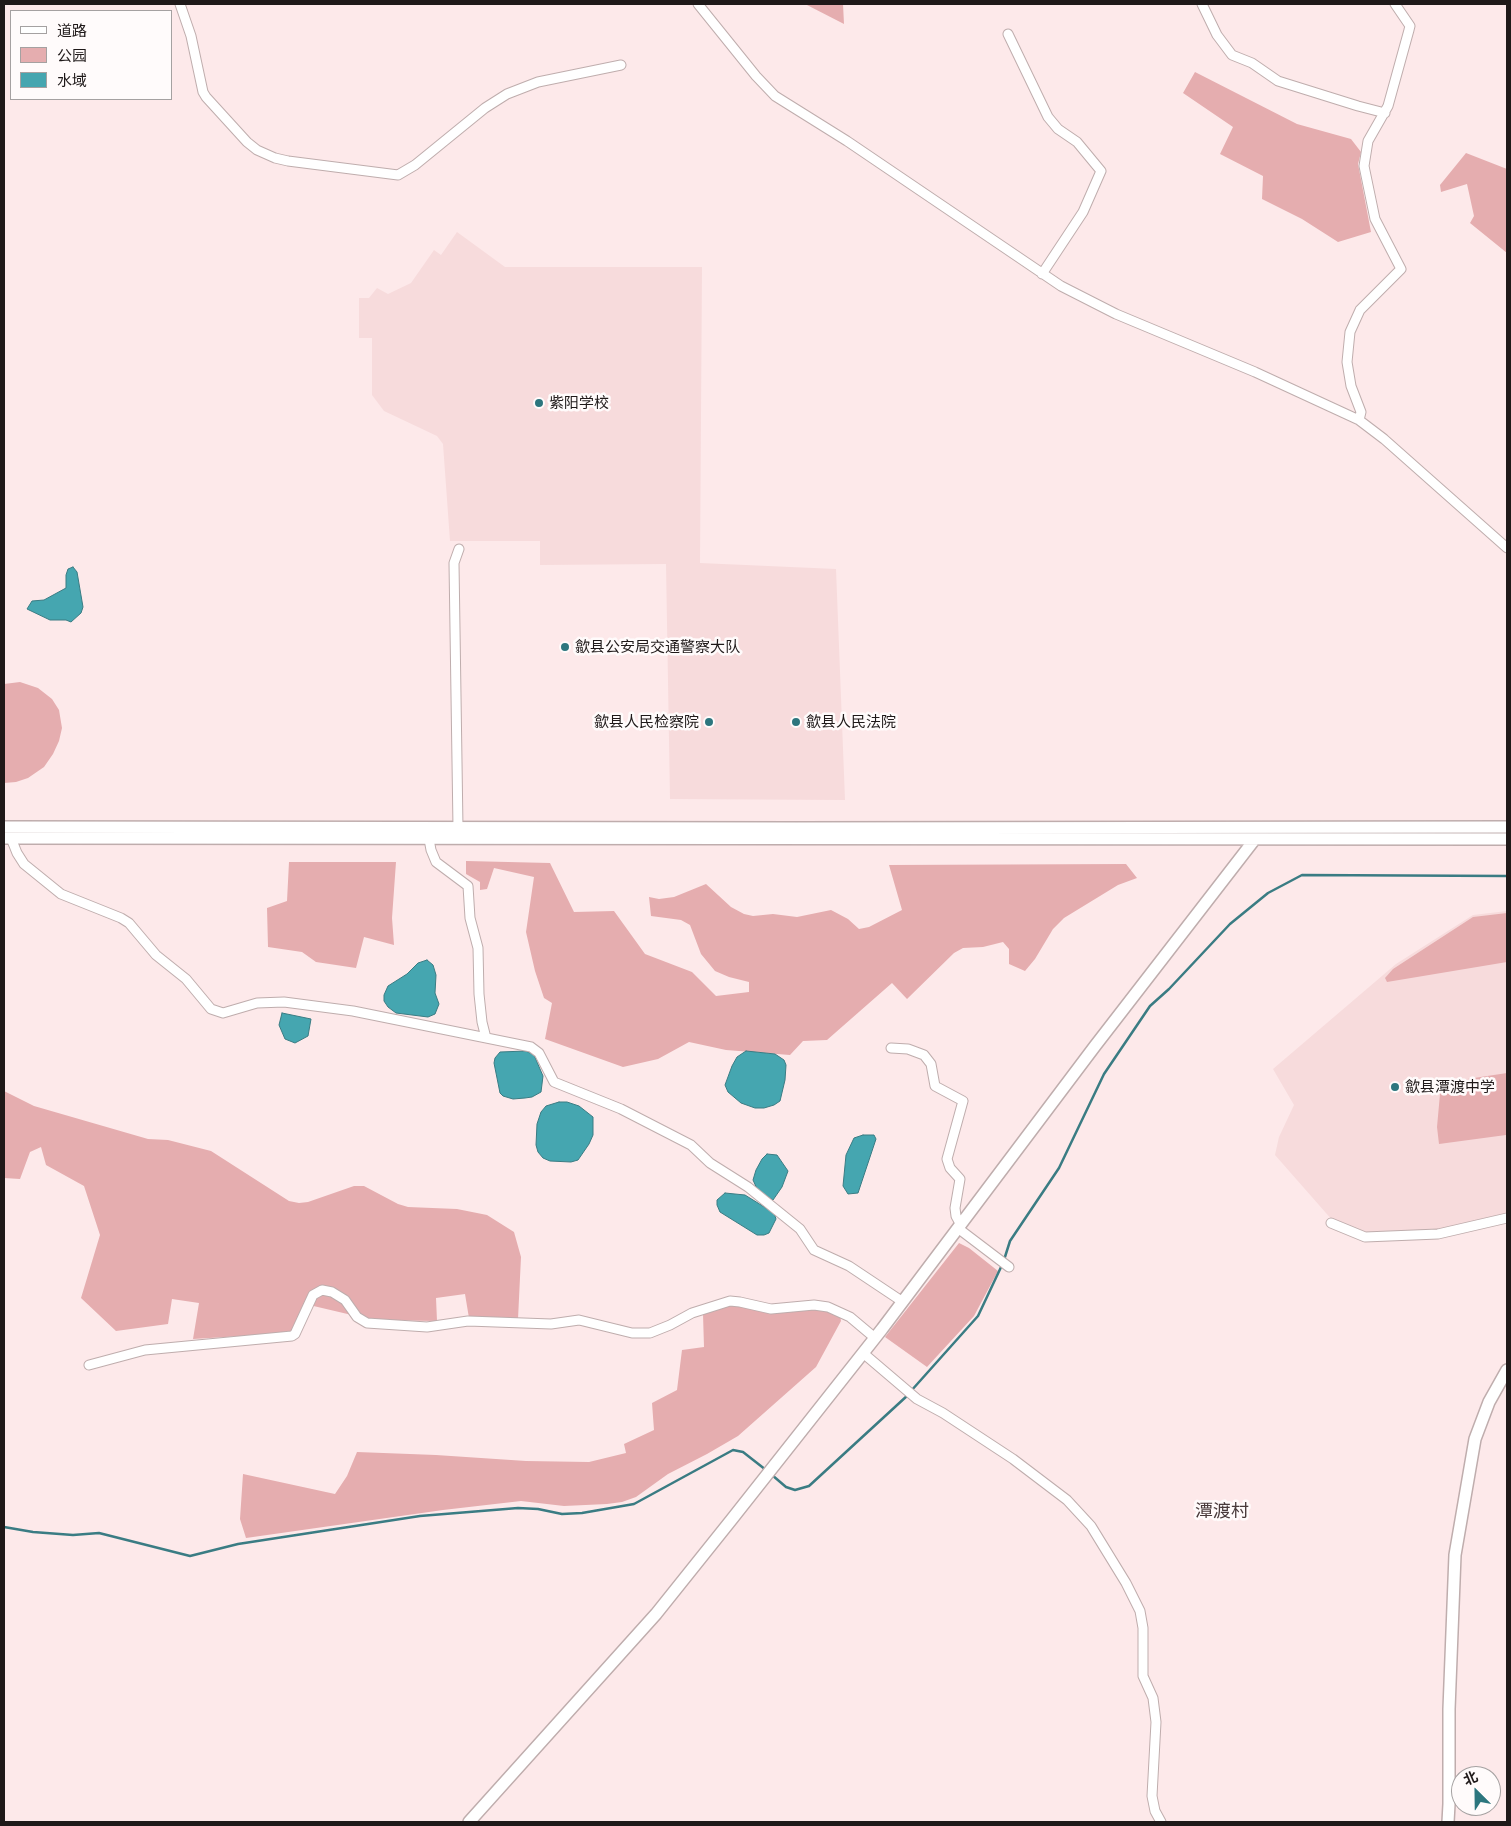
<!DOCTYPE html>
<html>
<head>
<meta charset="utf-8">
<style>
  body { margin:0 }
  #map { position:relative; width:1511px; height:1826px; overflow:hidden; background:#fde9ea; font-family:Ubuntu,"Noto Sans SC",sans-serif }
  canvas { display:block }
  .frame { position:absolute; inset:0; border:5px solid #1f1919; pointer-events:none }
  .legend { position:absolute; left:10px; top:10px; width:162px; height:90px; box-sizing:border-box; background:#fffbfb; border:1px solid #a5a1a1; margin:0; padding:6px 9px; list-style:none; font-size:15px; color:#1f1919 }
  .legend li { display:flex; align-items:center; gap:10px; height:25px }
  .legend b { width:25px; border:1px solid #a5a1a1 }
  .north { position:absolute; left:1451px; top:1766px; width:50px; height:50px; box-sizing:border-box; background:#fffbfb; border:1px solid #a5a1a1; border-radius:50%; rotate:337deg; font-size:14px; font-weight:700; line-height:20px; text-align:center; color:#1f1919 }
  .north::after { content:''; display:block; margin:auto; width:18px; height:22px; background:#2d767e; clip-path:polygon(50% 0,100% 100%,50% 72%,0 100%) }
</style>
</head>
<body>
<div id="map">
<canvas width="1511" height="1826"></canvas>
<div class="frame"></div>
<ul class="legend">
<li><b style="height:6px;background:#fff"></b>道路</li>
<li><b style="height:14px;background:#e5adaf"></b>公园</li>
<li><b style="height:14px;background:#45a6b0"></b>水域</li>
</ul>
<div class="north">北</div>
</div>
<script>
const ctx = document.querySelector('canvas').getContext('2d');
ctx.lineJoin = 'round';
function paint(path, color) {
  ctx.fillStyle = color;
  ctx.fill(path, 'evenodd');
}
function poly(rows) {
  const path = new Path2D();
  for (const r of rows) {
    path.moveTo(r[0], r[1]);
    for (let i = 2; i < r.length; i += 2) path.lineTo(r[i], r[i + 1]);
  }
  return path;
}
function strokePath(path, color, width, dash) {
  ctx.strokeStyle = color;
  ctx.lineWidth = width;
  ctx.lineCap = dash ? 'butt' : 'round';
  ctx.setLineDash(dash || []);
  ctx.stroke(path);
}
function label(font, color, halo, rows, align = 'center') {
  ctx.font = font + ' Ubuntu,"Noto Sans SC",sans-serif';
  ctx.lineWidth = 5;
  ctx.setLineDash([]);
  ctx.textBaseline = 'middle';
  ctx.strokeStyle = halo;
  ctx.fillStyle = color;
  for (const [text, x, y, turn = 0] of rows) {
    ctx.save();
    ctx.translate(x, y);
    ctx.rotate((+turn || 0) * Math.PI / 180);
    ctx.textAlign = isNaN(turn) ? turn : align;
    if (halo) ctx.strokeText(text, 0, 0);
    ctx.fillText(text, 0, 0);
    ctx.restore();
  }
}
paint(poly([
  [457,232,505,267,702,267,700,563,836,569,845,800,670,799,666,564,540,565,540,541,450,541,443,444,437,436,384,411,372,395,372,338,359,338,359,298,369,298,377,288,388,294,411,283,434,250,441,255],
  [1507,911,1507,1214,1449,1229,1367,1234,1333,1221,1275,1155,1279,1137,1294,1105,1273,1069,1396,964,1473,915]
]), '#f7dbdc');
paint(poly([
  [805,4,843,4,844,24],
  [1195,72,1297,124,1351,139,1361,152,1358,164,1371,232,1338,242,1302,219,1262,199,1263,176,1220,154,1233,127,1183,93],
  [1466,153,1507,169,1507,253,1470,223,1474,216,1467,184,1441,192,1440,185],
  [20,682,38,688,52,699,59,710,62,728,59,741,53,754,44,767,28,778,16,782,4,783,4,684],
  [466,861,550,863,574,912,614,911,645,954,692,972,716,996,749,992,749,982,729,977,715,971,701,954,690,925,681,920,651,916,649,897,659,899,674,897,706,884,731,907,744,914,753,916,773,914,797,917,831,910,848,919,859,929,869,927,902,910,889,865,1126,864,1137,878,1118,885,1064,918,1053,929,1035,959,1025,971,1009,964,1009,949,1003,942,983,947,963,948,954,953,907,999,892,983,827,1040,803,1041,790,1055,726,1050,689,1042,658,1059,623,1067,545,1039,552,1003,544,998,535,971,526,932,534,877,494,868,487,889,480,890,480,882,466,874],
  [289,862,396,862,392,918,394,945,364,937,356,968,316,962,302,952,268,947,267,908,287,901],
  [1507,913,1507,962,1387,982,1385,978,1393,969,1473,917],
  [1507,1073,1507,1142,1506,1135,1439,1144,1437,1127,1441,1083],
  [4,1091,34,1106,148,1139,168,1140,211,1151,289,1201,299,1203,308,1202,354,1186,364,1186,398,1204,408,1207,457,1209,487,1215,514,1232,521,1257,518,1319,469,1318,465,1294,436,1298,437,1321,373,1320,305,1304,291,1333,193,1339,199,1303,172,1299,168,1324,116,1331,81,1298,100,1235,84,1186,46,1165,41,1147,30,1152,20,1179,4,1178],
  [959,1243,969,1248,998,1271,974,1316,927,1367,885,1337],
  [733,1304,820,1308,840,1314,841,1321,816,1367,738,1436,707,1454,668,1474,636,1497,622,1502,607,1504,564,1506,521,1501,443,1510,246,1538,240,1519,243,1474,335,1494,347,1476,357,1452,436,1455,526,1461,589,1462,626,1453,624,1444,654,1430,652,1403,677,1390,682,1350,704,1347,703,1314]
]), '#e5adaf');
const water = poly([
  [73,567,77,572,83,607,81,613,71,622,66,620,50,620,27,609,32,601,44,600,66,588,66,575,68,569,73,567],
  [427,960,433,965,436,975,435,993,439,1004,435,1014,428,1017,396,1013,388,1007,384,1001,384,995,388,986,407,974,418,963,427,960],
  [282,1013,311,1019,308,1036,295,1043,285,1039,279,1025,282,1013],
  [526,1051,534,1055,543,1076,541,1092,532,1097,525,1098,513,1099,503,1096,500,1093,494,1063,495,1058,500,1052,526,1051],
  [746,1051,775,1054,784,1060,786,1065,785,1080,780,1101,774,1105,764,1108,755,1108,741,1103,728,1092,725,1085,732,1066,737,1057,746,1051],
  [559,1102,567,1102,579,1106,593,1117,593,1135,589,1144,578,1160,571,1162,550,1161,543,1158,538,1152,536,1145,537,1124,541,1112,546,1106,559,1102],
  [863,1135,874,1135,876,1139,858,1193,848,1194,843,1186,846,1155,854,1138,863,1135],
  [767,1154,777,1155,788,1171,782,1187,773,1200,758,1191,753,1180,756,1170,762,1159,767,1154],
  [725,1193,745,1195,774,1213,776,1219,769,1233,764,1235,757,1235,720,1212,717,1205,717,1200,725,1193]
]);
paint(water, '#45a6b0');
strokePath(water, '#3a7c83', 1);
strokePath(poly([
  [1004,1260,1010,1241,1059,1168,1104,1074,1150,1006,1169,989,1230,924,1268,893,1302,875,1507,876],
  [911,1391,978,1316,1002,1265],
  [772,1475,786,1487,795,1490,809,1486,908,1395],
  [4,1527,33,1532,73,1535,99,1533,190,1556,238,1544,420,1516,518,1508,538,1509,562,1514,582,1513,634,1504,733,1450,743,1452,766,1470]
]), '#3a7c83', 2.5);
const street = poly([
  [180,4,191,36,203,92,206,97,247,142,257,150,275,158,288,161,398,175,415,165,485,108,507,94,538,82,621,65],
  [698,4,756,76,775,96,847,141,1061,286,1116,314,1255,372,1359,420,1384,439,1507,548],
  [1202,4,1217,35,1232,55,1252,63,1278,81,1358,106,1385,113],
  [1008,34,1048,117,1058,129,1077,142,1101,171,1083,212,1042,274],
  [1359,420,1361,412,1351,386,1347,362,1350,332,1360,310,1401,269,1375,219,1364,166,1368,141,1388,106,1409,30,1410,26,1395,4],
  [458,828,454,563,459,549],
  [11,838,17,853,24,864,61,894,121,918,129,923,156,955,186,979,211,1009,223,1013,257,1003,284,1002,353,1011,531,1047,539,1053,554,1082,621,1109,691,1145,710,1163,748,1187,800,1229,814,1250,849,1266,903,1302],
  [429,839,431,850,436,862,468,886,470,918,478,948,479,994,482,1022,486,1038],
  [891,1048,908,1049,924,1055,931,1064,935,1086,963,1101,947,1159,950,1168,960,1179,955,1208,956,1216,961,1225],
  [1331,1223,1365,1237,1438,1234,1507,1218],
  [959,1229,1009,1267],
  [863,1353,917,1399,943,1413,1013,1459,1067,1500,1091,1526,1126,1583,1140,1611,1143,1628,1143,1676,1153,1698,1156,1722,1152,1796,1155,1811,1161,1822],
  [89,1365,145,1350,292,1336,295,1334,313,1295,322,1290,332,1292,345,1300,357,1317,367,1323,427,1327,468,1321,551,1324,579,1320,632,1333,650,1333,670,1325,692,1313,730,1301,740,1302,771,1309,814,1305,828,1307,850,1317,875,1338]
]);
const secondary = poly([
  [4,827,796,828,1507,827],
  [4,838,1507,839],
  [469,1822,656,1614,732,1519,882,1329,1095,1046,1255,839],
  [1448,1822,1449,1804,1449,1709,1455,1555,1475,1439,1489,1402,1507,1370]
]);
strokePath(street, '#bfadad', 11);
strokePath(secondary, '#bfadad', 14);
strokePath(street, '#fff', 9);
strokePath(secondary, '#fff', 11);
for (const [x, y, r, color] of [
  [539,403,5,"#2d767e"],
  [565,647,5,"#2d767e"],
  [709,722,5,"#2d767e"],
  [796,722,5,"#2d767e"],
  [1395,1087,5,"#2d767e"]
]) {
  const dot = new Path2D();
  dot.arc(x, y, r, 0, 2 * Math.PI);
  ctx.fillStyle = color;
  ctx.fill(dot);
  strokePath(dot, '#fffbfb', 2);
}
label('15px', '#1f1919', '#fffbfb', [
  ["紫阳学校",549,403],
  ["歙县公安局交通警察大队",575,647],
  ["歙县人民检察院",699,722,"right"],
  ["歙县人民法院",806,722],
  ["歙县潭渡中学",1405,1087]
], 'left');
label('18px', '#493a3b', '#fffbfb', [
  ["潭渡村",1222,1511]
]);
</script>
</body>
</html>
